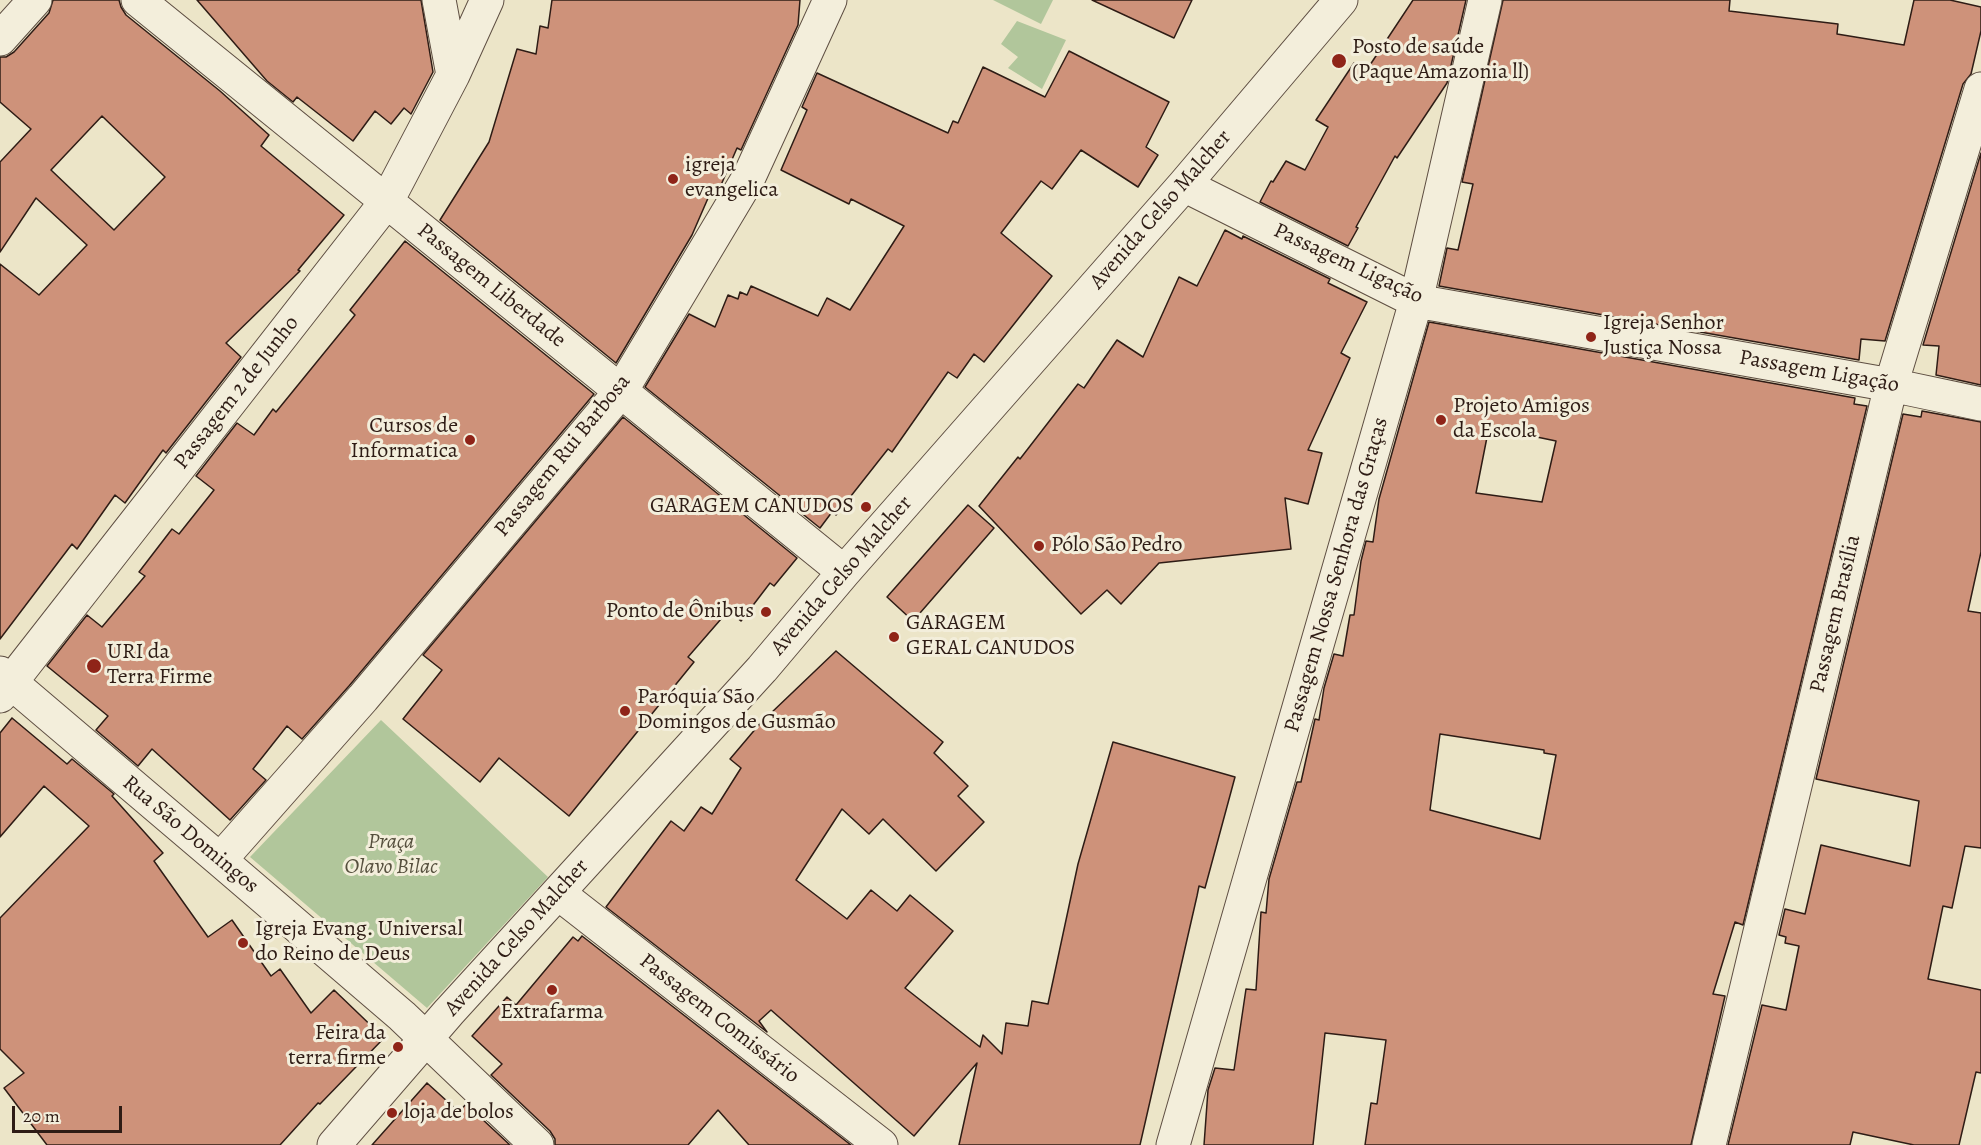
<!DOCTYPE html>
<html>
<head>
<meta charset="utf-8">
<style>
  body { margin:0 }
  #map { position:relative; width:1981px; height:1145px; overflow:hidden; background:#ece5c8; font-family:Alegreya,serif }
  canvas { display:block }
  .scale { position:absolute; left:12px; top:1106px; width:110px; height:27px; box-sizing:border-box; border:3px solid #2e1c15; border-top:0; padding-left:8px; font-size:18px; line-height:21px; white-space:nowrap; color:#2e1c15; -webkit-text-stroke:4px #f3eedb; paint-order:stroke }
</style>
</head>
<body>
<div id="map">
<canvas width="1981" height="1145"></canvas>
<div class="scale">20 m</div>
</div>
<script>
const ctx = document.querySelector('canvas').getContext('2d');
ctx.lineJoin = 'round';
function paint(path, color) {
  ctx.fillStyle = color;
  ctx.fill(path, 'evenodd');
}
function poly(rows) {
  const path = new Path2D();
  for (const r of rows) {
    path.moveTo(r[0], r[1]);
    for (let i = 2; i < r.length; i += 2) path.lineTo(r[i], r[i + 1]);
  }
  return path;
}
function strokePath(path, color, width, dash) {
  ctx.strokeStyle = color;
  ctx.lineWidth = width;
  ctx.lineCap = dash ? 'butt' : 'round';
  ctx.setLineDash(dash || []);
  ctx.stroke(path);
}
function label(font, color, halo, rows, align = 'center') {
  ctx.font = font + ' Alegreya,serif';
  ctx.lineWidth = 6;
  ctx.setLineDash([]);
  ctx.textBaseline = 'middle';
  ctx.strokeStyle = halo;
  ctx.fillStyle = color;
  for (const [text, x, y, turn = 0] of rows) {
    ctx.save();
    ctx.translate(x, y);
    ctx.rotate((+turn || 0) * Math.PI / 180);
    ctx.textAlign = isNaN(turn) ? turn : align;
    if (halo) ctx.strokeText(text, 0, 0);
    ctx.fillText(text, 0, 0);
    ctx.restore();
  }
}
paint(poly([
  [993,0,1053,0,1041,24],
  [1017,21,1066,40,1042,89,1008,68,1018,57,1001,44],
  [381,720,548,877,427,1008,250,857]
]), '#b1c69b');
const building = poly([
  [53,0,119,0,121,7,126,15,220,91,269,135,261,146,344,215,298,270,300,271,226,343,241,357,166,453,163,450,125,503,115,495,77,549,72,544,0,639,0,264,39,295,87,245,36,198,0,252,0,162,31,129,0,102,0,57,6,57,14,52,49,13,53,0],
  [102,116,165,177,114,230,51,170,102,116],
  [197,0,421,0,433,72,411,114,404,108,391,124,375,111,353,141,297,97,293,102,267,81,197,0],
  [552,0,800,0,798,25,741,150,737,148,718,192,712,189,692,235,616,363,440,220,489,142,517,49,536,54,540,26,548,28,552,0],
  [1092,0,1192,0,1174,38,1092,0],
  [1413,0,1466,0,1447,83,1397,158,1395,156,1356,227,1358,228,1348,246,1260,202,1271,181,1273,182,1286,161,1305,170,1328,127,1316,120,1354,63,1366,71,1413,0],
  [1503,0,1730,0,1729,11,1838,24,1837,34,1904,45,1914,0,1950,0,1981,7,1981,31,1971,74,1963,84,1885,341,1861,339,1859,360,1439,286,1447,248,1458,250,1473,184,1462,182,1503,0],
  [1069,51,1169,102,1146,147,1158,155,1138,187,1081,150,1052,189,1041,181,1001,233,1052,276,984,362,974,354,957,378,948,372,892,452,888,449,836,515,832,512,820,528,645,387,689,314,715,327,728,295,738,299,740,292,747,295,751,286,818,316,827,298,850,310,904,226,851,199,849,204,781,170,807,110,802,107,817,73,948,133,953,121,958,123,983,67,1045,97,1069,51],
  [1981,153,1981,385,1936,375,1939,346,1923,345,1981,153],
  [1225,230,1242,239,1243,236,1330,279,1328,283,1367,302,1341,353,1350,358,1308,450,1322,453,1308,504,1285,498,1291,549,1159,563,1121,604,1107,590,1081,614,979,506,1018,457,1020,459,1078,384,1084,388,1117,340,1143,357,1179,277,1197,286,1225,230],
  [405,241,594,394,349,686,302,739,287,726,253,769,266,780,230,820,152,749,138,766,96,730,108,716,47,666,87,615,102,627,145,576,139,572,172,529,179,534,214,490,196,476,237,423,254,435,273,409,276,412,355,315,350,310,405,241],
  [1429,322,1855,398,1854,404,1867,406,1743,925,1735,922,1713,994,1725,996,1691,1145,1365,1145,1371,1103,1377,1104,1386,1040,1325,1033,1313,1145,1204,1145,1208,1090,1215,1068,1234,1070,1246,989,1256,990,1261,912,1266,913,1269,879,1297,782,1301,782,1315,719,1319,720,1324,688,1334,654,1343,656,1350,615,1354,615,1361,561,1366,541,1373,542,1379,499,1429,322],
  [1489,427,1556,441,1542,502,1476,493,1489,427],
  [1440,734,1544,750,1544,753,1556,755,1540,839,1430,810,1440,734],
  [1922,411,1981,422,1981,552,1968,611,1981,613,1981,848,1965,846,1952,908,1943,906,1928,979,1981,990,1981,1073,1976,1072,1959,1145,1914,1145,1853,1132,1850,1145,1728,1145,1762,1005,1786,1010,1799,946,1785,943,1786,937,1779,935,1785,909,1805,914,1821,845,1910,866,1919,801,1816,779,1903,414,1921,417,1922,411],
  [623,417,797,558,774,586,770,583,741,621,728,611,688,657,694,662,569,816,499,758,480,782,403,719,442,670,423,655,623,417],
  [968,505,994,528,913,621,887,597,968,505],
  [836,651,943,742,934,753,968,786,958,796,984,822,936,871,883,819,869,834,842,809,796,880,847,919,871,890,897,911,910,895,953,931,905,988,980,1047,983,1035,1002,1054,1006,1023,1028,1026,1032,1001,1048,1004,1078,864,1113,742,1235,777,1205,888,1199,886,1197,896,1140,1145,959,1145,977,1063,914,1136,771,1010,759,1021,767,1032,606,907,671,821,684,831,701,807,712,814,741,768,730,759,769,713,770,714,836,651],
  [12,718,67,764,72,759,114,794,112,796,163,853,154,861,208,937,232,920,271,976,280,969,311,1013,334,990,384,1038,320,1104,318,1103,280,1145,47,1145,4,1088,24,1073,0,1049,0,918,89,826,44,786,0,837,0,733,12,718],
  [582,936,851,1145,749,1145,718,1110,688,1145,555,1145,555,1139,550,1131,491,1075,502,1064,472,1036,507,997,516,1005,573,937,578,941,582,936],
  [427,1083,459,1112,466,1104,510,1145,372,1145,427,1083]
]);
paint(building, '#ce927a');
strokePath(building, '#2e1c15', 1.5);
const minor = poly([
  [138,0,844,572],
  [0,39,35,0],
  [453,75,487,0],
  [1184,185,1416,301,1891,385,1981,404],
  [0,673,220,860,402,1016,537,1145],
  [0,696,387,201,453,75,439,0],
  [220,860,363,698,621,391,749,177,830,0],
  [558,893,881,1145],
  [334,1145,449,1012,762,669,844,572,1184,185,1341,0],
  [1173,1145,1416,301,1485,0],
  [1709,1145,1891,385,1981,89]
]);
strokePath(minor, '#5e4e42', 35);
strokePath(minor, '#f3eedb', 33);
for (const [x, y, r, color] of [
  [1339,61,8,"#8f2418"],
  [673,179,6,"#8f2418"],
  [1591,337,6,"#8f2418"],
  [1441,420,6,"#8f2418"],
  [470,440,6,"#8f2418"],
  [866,507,6,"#8f2418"],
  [1039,546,6,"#8f2418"],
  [766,612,6,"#8f2418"],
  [894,637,6,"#8f2418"],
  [94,666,8,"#8f2418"],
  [625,711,6,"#8f2418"],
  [243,943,6,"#8f2418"],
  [552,990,6,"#8f2418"],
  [398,1047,6,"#8f2418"],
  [392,1113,6,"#8f2418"]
]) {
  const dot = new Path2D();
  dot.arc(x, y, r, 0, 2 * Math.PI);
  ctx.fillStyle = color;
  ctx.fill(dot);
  strokePath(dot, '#f3eedb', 2);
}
label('22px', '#2e1c15', '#f3eedb', [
  ["Posto de saúde",1352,48],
  ["(Paque Amazonia ll)",1352,73],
  ["igreja",685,166],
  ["evangelica",685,191],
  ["Igreja Senhor",1603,324],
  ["Justiça Nossa",1603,349],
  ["Projeto Amigos",1453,407],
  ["da Escola",1453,432],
  ["Cursos de",458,427,"right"],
  ["Informatica",458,452,"right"],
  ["GARAGEM CANUDOS",854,507,"right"],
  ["Pólo São Pedro",1051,546],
  ["Ponto de Ônibus",754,612,"right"],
  ["GARAGEM",906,624],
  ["GERAL CANUDOS",906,649],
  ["URI da",107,653],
  ["Terra Firme",107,678],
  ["Paróquia São",637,698],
  ["Domingos de Gusmão",637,723],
  ["Igreja Evang. Universal",255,930],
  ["do Reino de Deus",255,955],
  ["Extrafarma",552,1013,"center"],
  ["Feira da",386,1034,"right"],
  ["terra firme",386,1059,"right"],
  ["loja de bolos",404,1113]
], 'left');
label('22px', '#2e1c15', '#f3eedb', [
  ["Avenida Celso Malcher",1161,210,-49],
  ["Passagem Ligação",1348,264,25],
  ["Passagem Liberdade",491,286,39],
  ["Passagem Ligação",1819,372,10],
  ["Passagem 2 de Junho",237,393,-52],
  ["Passagem Rui Barbosa",563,456,-51],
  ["Passagem Nossa Senhora das Graças",1337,575,-74],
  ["Avenida Celso Malcher",842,576,-49],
  ["Passagem Brasília",1836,614,-77],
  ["Rua São Domingos",190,835,40],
  ["Avenida Celso Malcher",517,938,-48],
  ["Passagem Comissário",719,1019,38]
]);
label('italic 22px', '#554f3d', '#f3eedb', [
  ["Praça",391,843],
  ["Olavo Bilac",391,868]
]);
</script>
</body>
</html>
